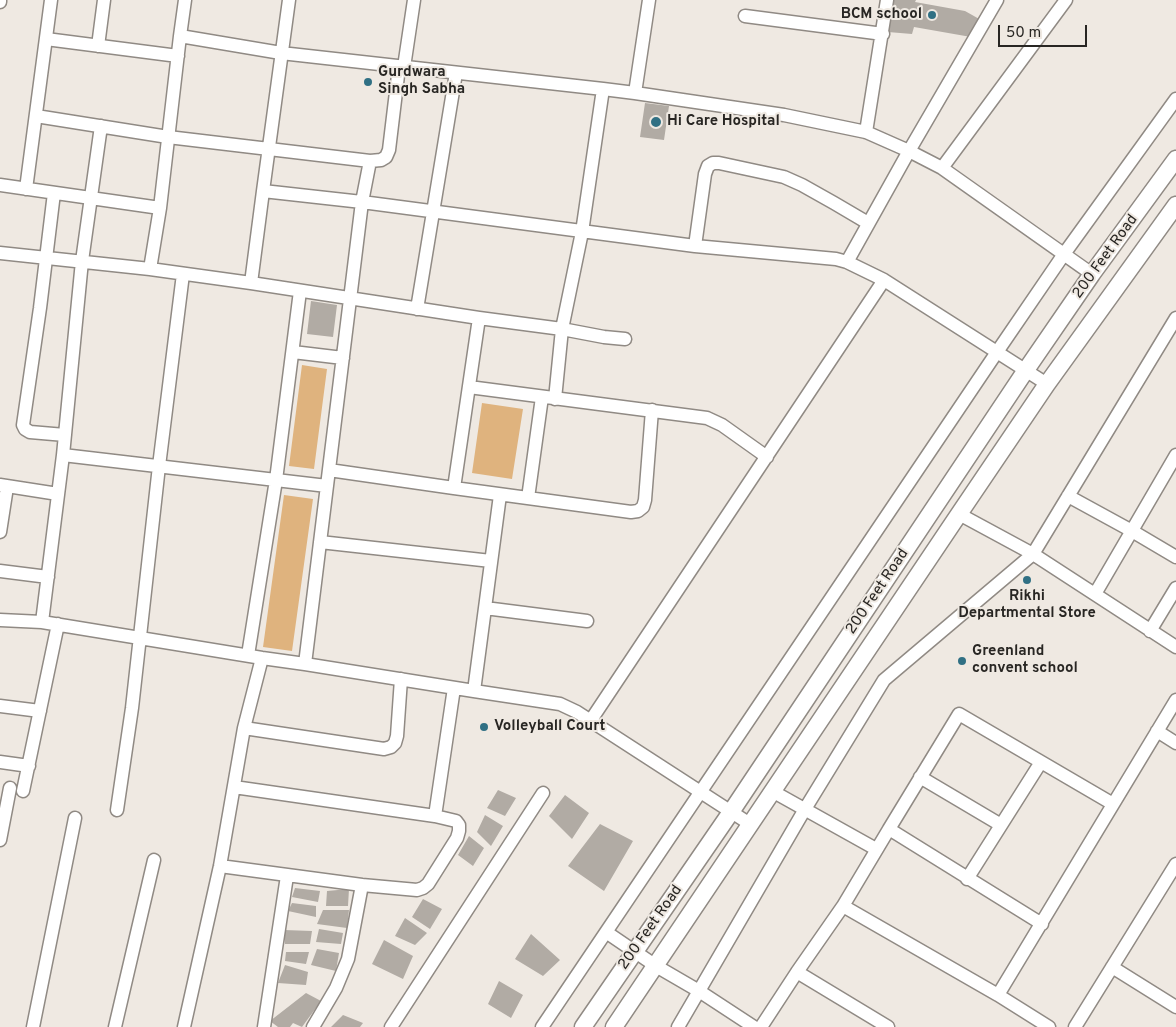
<!DOCTYPE html>
<html>
<head>
<meta charset="utf-8">
<style>
  body { margin:0 }
  #map { position:relative; width:1176px; height:1027px; overflow:hidden; background:#efe9e2; font-family:Overpass,sans-serif }
  canvas { display:block }
  .scale { position:absolute; left:998px; top:25px; width:89px; height:22px; box-sizing:border-box; border:2px solid #282623; border-top:0; padding-left:6px; font-size:15px; line-height:18px; white-space:nowrap; color:#282623; -webkit-text-stroke:4px #efe9e2; paint-order:stroke }
</style>
</head>
<body>
<div id="map">
<canvas width="1176" height="1027"></canvas>
<div class="scale">50 m</div>
</div>
<script>
const ctx = document.querySelector('canvas').getContext('2d');
ctx.lineJoin = 'round';
function paint(path, color) {
  ctx.fillStyle = color;
  ctx.fill(path, 'evenodd');
}
function poly(rows) {
  const path = new Path2D();
  for (const r of rows) {
    path.moveTo(r[0], r[1]);
    for (let i = 2; i < r.length; i += 2) path.lineTo(r[i], r[i + 1]);
  }
  return path;
}
function strokePath(path, color, width, dash) {
  ctx.strokeStyle = color;
  ctx.lineWidth = width;
  ctx.lineCap = dash ? 'butt' : 'round';
  ctx.setLineDash(dash || []);
  ctx.stroke(path);
}
function label(font, color, halo, rows, align = 'center') {
  ctx.font = font + ' Overpass,sans-serif';
  ctx.lineWidth = 4;
  ctx.setLineDash([]);
  ctx.textBaseline = 'middle';
  ctx.strokeStyle = halo;
  ctx.fillStyle = color;
  for (const [text, x, y, turn = 0] of rows) {
    ctx.save();
    ctx.translate(x, y);
    ctx.rotate((+turn || 0) * Math.PI / 180);
    ctx.textAlign = isNaN(turn) ? turn : align;
    if (halo) ctx.strokeText(text, 0, 0);
    ctx.fillText(text, 0, 0);
    ctx.restore();
  }
}
paint(poly([
  [302,365,327,369,314,469,289,466],
  [482,403,523,409,512,479,472,473],
  [284,495,313,499,292,651,263,647]
]), '#dfb37e');
paint(poly([
  [892,0,916,0,915,2,965,11,981,20,971,37,914,27,912,34,888,32],
  [645,103,669,106,664,140,640,137],
  [311,301,337,305,333,337,307,334],
  [498,790,516,798,505,816,487,808],
  [565,795,589,813,572,839,549,816],
  [485,815,503,826,491,846,477,832],
  [600,824,633,841,604,891,568,866],
  [469,836,484,848,473,866,458,855],
  [295,888,320,891,318,902,292,897],
  [349,889,348,906,326,906,327,891],
  [423,899,442,909,430,929,412,917],
  [292,903,316,906,316,917,288,911],
  [323,910,349,910,347,928,317,924],
  [405,918,427,933,415,945,395,936],
  [319,929,343,933,341,944,316,942],
  [284,930,312,931,310,944,285,944],
  [531,934,560,960,543,976,515,959],
  [384,940,413,956,403,979,372,964],
  [317,949,339,953,336,971,311,965],
  [286,952,309,952,306,964,285,961],
  [285,965,308,972,306,985,278,983],
  [499,981,523,995,511,1018,488,1004],
  [306,993,321,1001,302,1027,293,1023,290,1027,278,1027,270,1021],
  [343,1015,363,1023,360,1027,331,1027]
]), '#b1aba4');
const street = poly([
  [0,2,0,0],
  [745,16,883,34],
  [180,36,185,0],
  [46,39,178,56],
  [98,46,104,0],
  [404,67,414,0],
  [635,93,784,115,866,132,909,151,997,0],
  [36,116,168,137,370,161,381,160,386,157,389,150,399,67],
  [101,126,82,261,63,455,42,622,262,658,305,664,474,691,560,704,577,712,750,824],
  [866,132,887,0],
  [942,168,1066,0],
  [0,185,160,208,150,269,251,283,479,318,562,329,582,232,603,89,635,93,649,0],
  [26,189,51,0],
  [263,191,289,0],
  [54,193,40,308,23,425,25,429,30,432,65,435],
  [160,208,180,36,281,53,603,89],
  [695,246,705,174,708,166,713,163,719,163,784,177,802,185,834,203,868,223],
  [0,253,150,269],
  [251,283,263,191,362,202,695,246,836,259,847,262],
  [417,309,456,73],
  [479,318,454,488,631,512,638,511,643,507,645,500,652,410],
  [293,352,343,358],
  [1047,384,884,280,847,262,909,151,942,168,1092,274],
  [469,387,707,418,722,425,767,457],
  [555,399,562,329,604,337,625,339],
  [63,455,327,486],
  [329,470,454,488],
  [0,485,58,494],
  [1068,496,1132,531,1176,557],
  [528,498,542,397],
  [959,514,1033,554,1176,647],
  [0,532,7,487],
  [320,542,491,561],
  [0,571,48,577],
  [1095,594,1176,455],
  [485,608,587,621],
  [0,620,42,622],
  [1150,631,1176,588],
  [248,655,276,480,300,291],
  [305,664,362,202,370,161],
  [474,691,500,495],
  [0,706,40,711],
  [591,720,884,280],
  [244,728,384,749,391,747,395,743,397,736,401,679],
  [1157,731,1176,743],
  [0,762,29,766],
  [920,777,1001,825],
  [234,787,435,816,454,688],
  [23,791,58,624],
  [772,791,876,849],
  [117,810,132,708,159,466,183,274],
  [0,840,10,788],
  [220,866,362,885,417,890,423,888,428,884,457,838,459,831,459,825,456,821,435,816],
  [967,879,1041,762],
  [843,906,889,829],
  [1042,924,889,829,959,714,1113,804],
  [606,932,656,966,699,991,754,1027],
  [1112,967,1176,1007],
  [797,972,888,1027],
  [33,1027,75,818],
  [115,1027,154,860],
  [184,1027,220,866,244,728,262,658],
  [264,1027,287,876],
  [313,1027,336,988,348,959,362,885],
  [391,1027,543,793],
  [542,1027,997,352,1064,254,1176,99],
  [678,1027,805,809,884,680,1033,554,1176,318],
  [761,1027,797,972,843,906,998,995],
  [1049,1027,998,995,1176,700],
  [1075,1027,1176,864]
]);
const secondary = poly([
  [583,1027,731,812,1026,370,1092,274,1176,159],
  [614,1027,959,514,1047,384,1176,205]
]);
strokePath(street, '#908a84', 15);
strokePath(secondary, '#908a84', 19);
strokePath(street, '#fff', 12);
strokePath(secondary, '#fff', 16);
for (const [x, y, r, color] of [
  [932,15,5,"#307084"],
  [368,82,5,"#307084"],
  [656,122,6,"#307084"],
  [1027,580,5,"#307084"],
  [962,661,5,"#307084"],
  [484,727,5,"#307084"]
]) {
  const dot = new Path2D();
  dot.arc(x, y, r, 0, 2 * Math.PI);
  ctx.fillStyle = color;
  ctx.fill(dot);
  strokePath(dot, '#efe9e2', 2);
}
label('bold 15px', '#282623', '#efe9e2', [
  ["BCM school",922,15,"right"],
  ["Gurdwara",378,73],
  ["Singh Sabha",378,90],
  ["Hi Care Hospital",667,122],
  ["Rikhi",1027,597,"center"],
  ["Departmental Store",1027,614,"center"],
  ["Greenland",972,652],
  ["convent school",972,669],
  ["Volleyball Court",494,727]
], 'left');
label('15px', '#282623', '#efe9e2', [
  ["200 Feet Road",1106,257,-54],
  ["200 Feet Road",878,592,-56],
  ["200 Feet Road",651,928,-55]
]);
</script>
</body>
</html>
